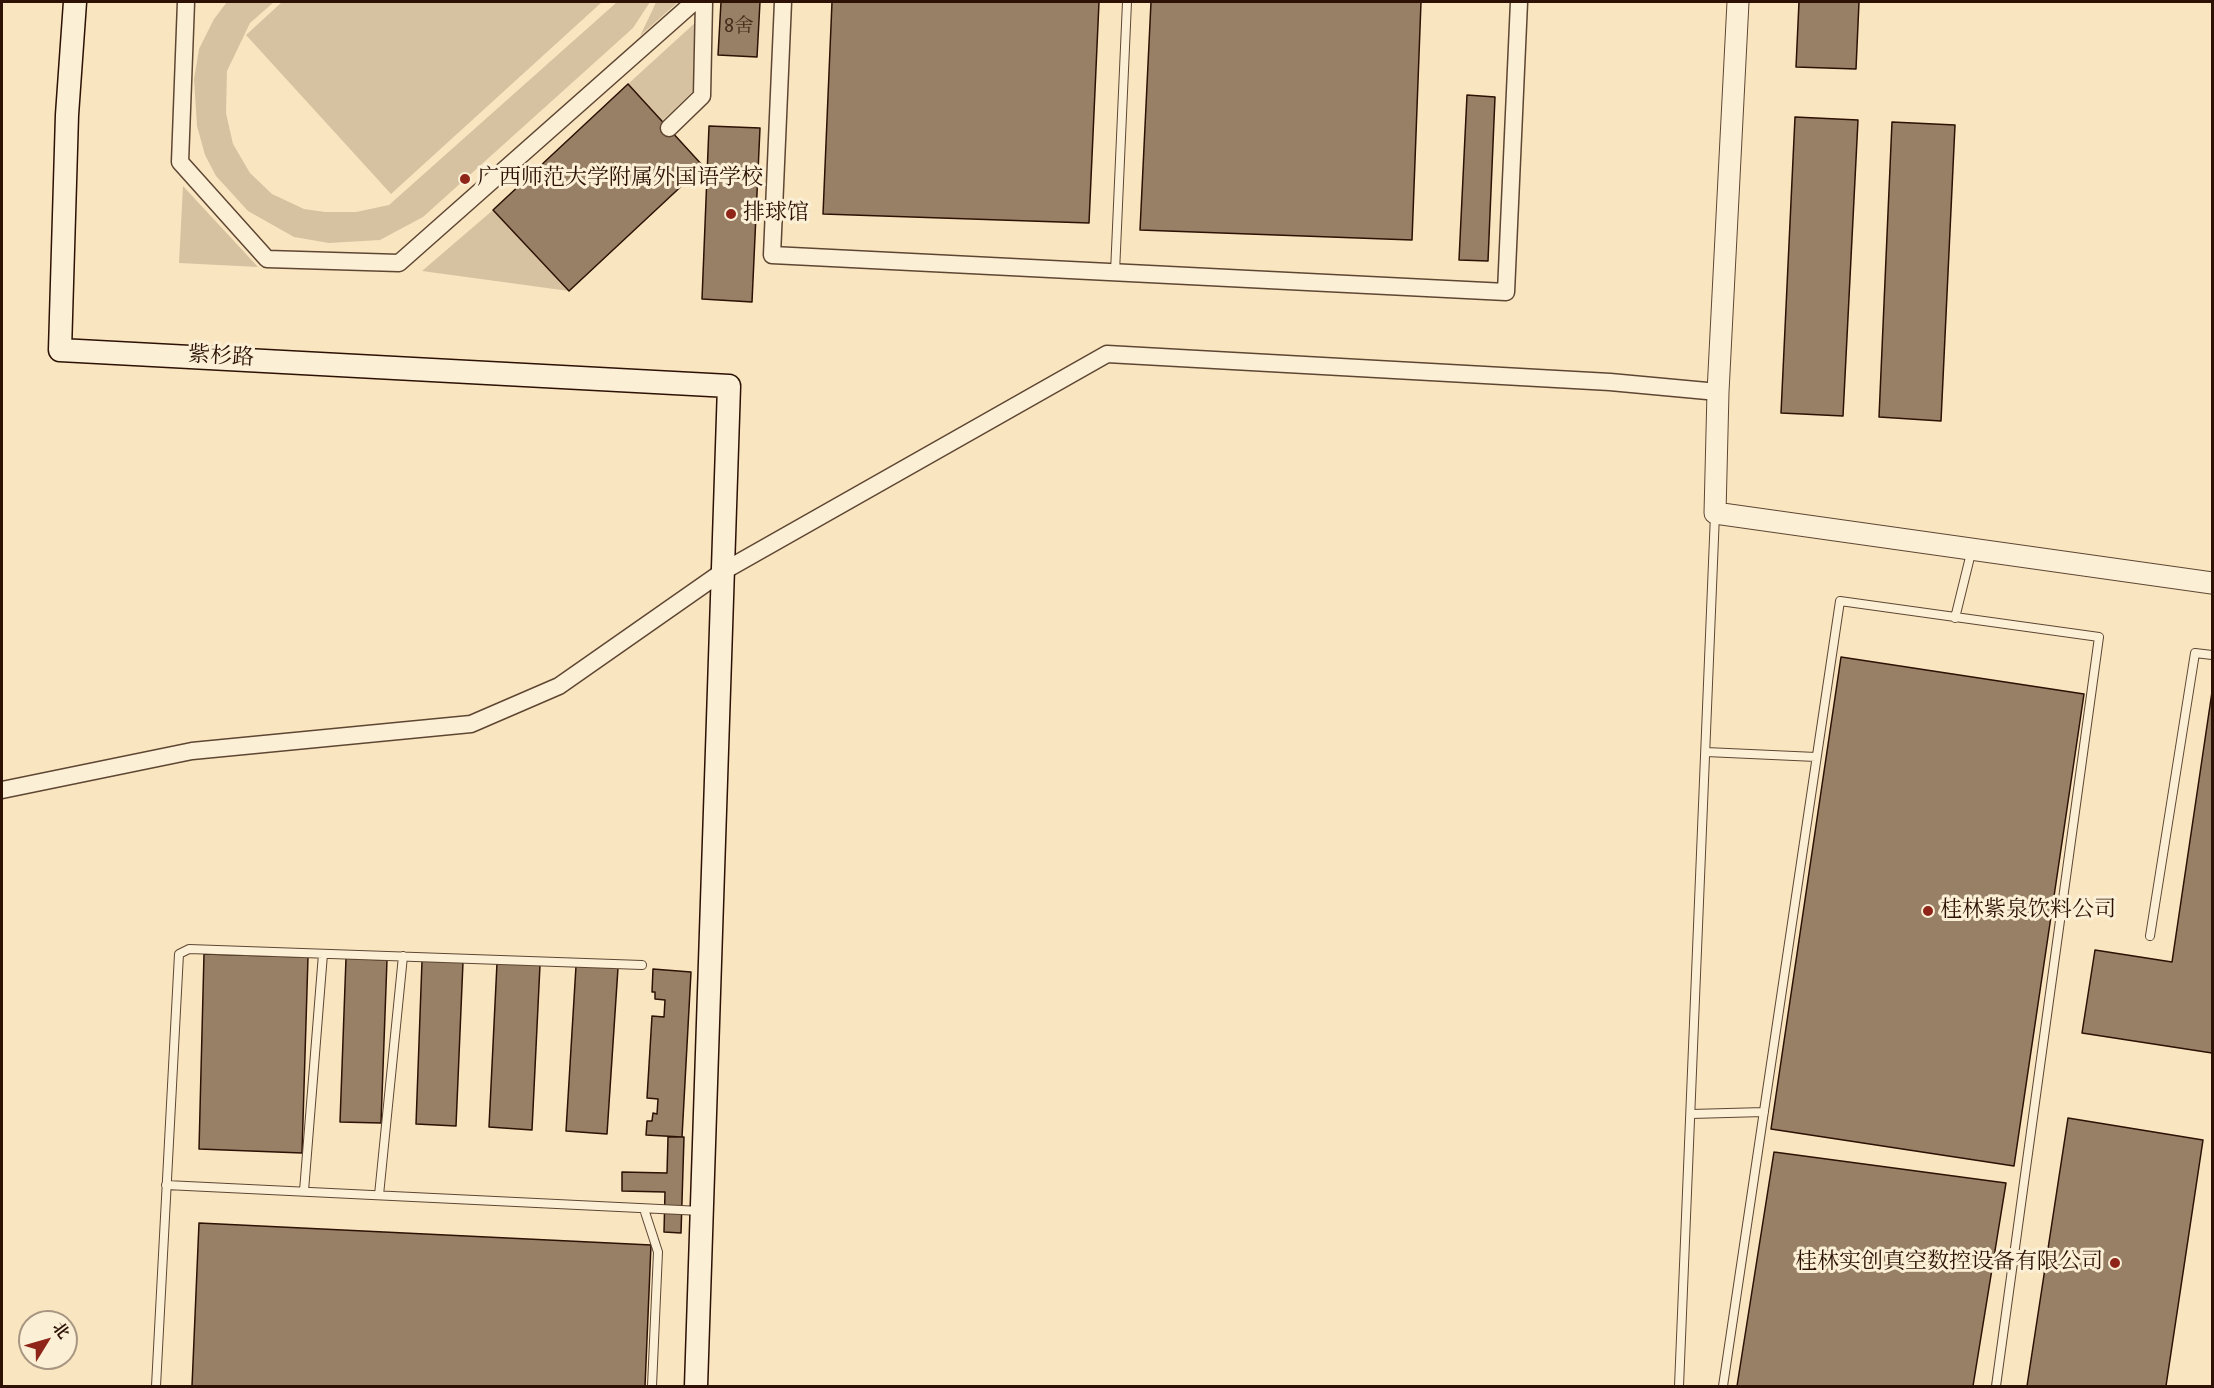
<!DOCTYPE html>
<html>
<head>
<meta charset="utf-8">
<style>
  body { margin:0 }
  #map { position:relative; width:2214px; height:1388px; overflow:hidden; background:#f9e6c0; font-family:"IM FELL DW Pica","Noto Serif SC",serif }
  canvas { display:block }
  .frame { position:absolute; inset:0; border:3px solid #2c1104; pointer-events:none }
  .north { position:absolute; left:18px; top:1310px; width:60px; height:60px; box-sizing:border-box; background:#fbefd6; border:2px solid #a89682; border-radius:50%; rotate:53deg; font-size:16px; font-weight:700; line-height:24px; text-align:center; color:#2c1104 }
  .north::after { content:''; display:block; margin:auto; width:21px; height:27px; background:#8f2418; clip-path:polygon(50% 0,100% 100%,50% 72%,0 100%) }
</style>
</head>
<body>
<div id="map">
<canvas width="2214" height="1388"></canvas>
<div class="frame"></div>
<div class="north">北</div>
</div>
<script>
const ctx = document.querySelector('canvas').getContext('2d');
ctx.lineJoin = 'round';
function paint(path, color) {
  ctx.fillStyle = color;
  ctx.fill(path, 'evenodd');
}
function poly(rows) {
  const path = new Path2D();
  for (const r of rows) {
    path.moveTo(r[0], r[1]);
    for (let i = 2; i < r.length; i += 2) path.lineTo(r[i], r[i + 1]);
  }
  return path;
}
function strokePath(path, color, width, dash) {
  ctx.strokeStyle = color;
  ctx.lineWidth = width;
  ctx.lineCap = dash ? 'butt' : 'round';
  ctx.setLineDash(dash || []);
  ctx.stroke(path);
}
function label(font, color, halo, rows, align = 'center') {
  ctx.font = font + ' "IM FELL DW Pica","Noto Serif SC",serif';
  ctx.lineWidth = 6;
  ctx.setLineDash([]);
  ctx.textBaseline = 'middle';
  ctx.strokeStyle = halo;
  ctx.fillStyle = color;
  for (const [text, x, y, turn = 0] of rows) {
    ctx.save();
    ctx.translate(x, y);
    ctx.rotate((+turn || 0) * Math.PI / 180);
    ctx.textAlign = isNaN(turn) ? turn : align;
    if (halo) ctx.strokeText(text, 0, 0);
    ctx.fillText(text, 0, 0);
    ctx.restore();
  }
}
paint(poly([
  [227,2,274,2,250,23,227,71,226,113,233,144,250,173,272,194,304,209,325,212,356,212,389,205,617,2,650,2,633,28,423,217,380,240,329,243,294,237,248,211,216,176,205,155,197,126,194,79,199,49,214,19],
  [282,2,602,2,391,194,246,35],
  [656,2,678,2,640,36,653,9],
  [697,21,695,89,662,121,628,84],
  [183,186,258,267,179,263],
  [493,210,568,291,569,291,422,271]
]), '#d6c2a0');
const building = poly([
  [721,2,760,2,757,57,718,55,721,2],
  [832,2,1099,2,1089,223,823,214,832,2],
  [1151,2,1421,2,1412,240,1140,230,1151,2],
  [1799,2,1859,2,1856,69,1796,67,1799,2],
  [628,84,703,166,569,291,493,210,628,84],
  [1467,95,1495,97,1488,261,1459,260,1467,95],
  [1795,117,1858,120,1843,416,1781,413,1795,117],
  [1892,122,1955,125,1941,421,1879,417,1892,122],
  [709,126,760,128,752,302,702,299,709,126],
  [1841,657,2084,694,2014,1166,1771,1129,1841,657],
  [2212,692,2212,1053,2082,1033,2095,950,2172,962,2212,692],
  [204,954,308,957,302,1153,199,1149,204,954],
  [346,958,387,960,381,1123,340,1122,346,958],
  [422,961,463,962,456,1126,416,1124,422,961],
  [497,963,540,965,532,1130,489,1127,497,963],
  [576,966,618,968,607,1134,566,1131,576,966],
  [653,969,691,972,682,1137,646,1135,647,1121,652,1121,653,1113,657,1114,658,1099,647,1098,652,1016,664,1017,665,1000,655,999,655,992,652,992,653,969],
  [2068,1118,2203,1140,2166,1386,2027,1386,2068,1118],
  [668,1137,684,1137,681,1233,664,1232,665,1192,622,1191,622,1172,667,1173,668,1137],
  [1774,1152,2006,1183,1973,1386,1737,1386,1774,1152],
  [199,1223,651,1245,645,1386,192,1386,199,1223]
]);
paint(building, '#978066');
strokePath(building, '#2c1104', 1.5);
const service = poly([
  [1115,272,1127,2],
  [1955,618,1972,549],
  [1706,752,1816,757],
  [2150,936,2195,653,2212,655],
  [1691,1114,1764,1112],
  [166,1185,701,1211],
  [304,1191,323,954],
  [379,1195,403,956],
  [644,1209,658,1252,652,1386],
  [156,1386,179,954,189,949,642,965],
  [1679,1386,1715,514],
  [1723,1386,1840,601,2099,637,1996,1386]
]);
const minor = poly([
  [186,2,180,162,267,259,399,263,694,2],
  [783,2,772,255,1506,292,1519,2],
  [669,128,702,96,704,2],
  [2,790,192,751,471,724,559,686,722,572,1107,354,1610,382,1718,392]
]);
const tertiary = poly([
  [1738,2,1718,392,1715,513,2212,583]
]);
const secondary = poly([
  [75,2,67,115,60,350,729,386,696,1386]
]);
strokePath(service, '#5f4633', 10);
strokePath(minor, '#5f4633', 19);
strokePath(tertiary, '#5f4633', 23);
strokePath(secondary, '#2c1104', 25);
strokePath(service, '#fbefd6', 8);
strokePath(minor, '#fbefd6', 16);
strokePath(tertiary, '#fbefd6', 21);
strokePath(secondary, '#fbefd6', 22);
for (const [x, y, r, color] of [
  [465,179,6,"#8f2418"],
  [731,214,6,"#8f2418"],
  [1928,911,6,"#8f2418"],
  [2115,1263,6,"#8f2418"]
]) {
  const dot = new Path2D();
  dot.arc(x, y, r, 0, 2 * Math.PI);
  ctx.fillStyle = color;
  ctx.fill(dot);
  strokePath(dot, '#fbefd6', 2);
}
label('20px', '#472d1c', null, [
  ["8舍",739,28]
]);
label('22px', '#2c1104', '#fbefd6', [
  ["广西师范大学附属外国语学校",477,179],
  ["排球馆",743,214],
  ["桂林紫泉饮料公司",1940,911],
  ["桂林实创真空数控设备有限公司",2103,1263,"right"]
], 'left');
label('22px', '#2c1104', '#fbefd6', [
  ["紫杉路",221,358,3]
]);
</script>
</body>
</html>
